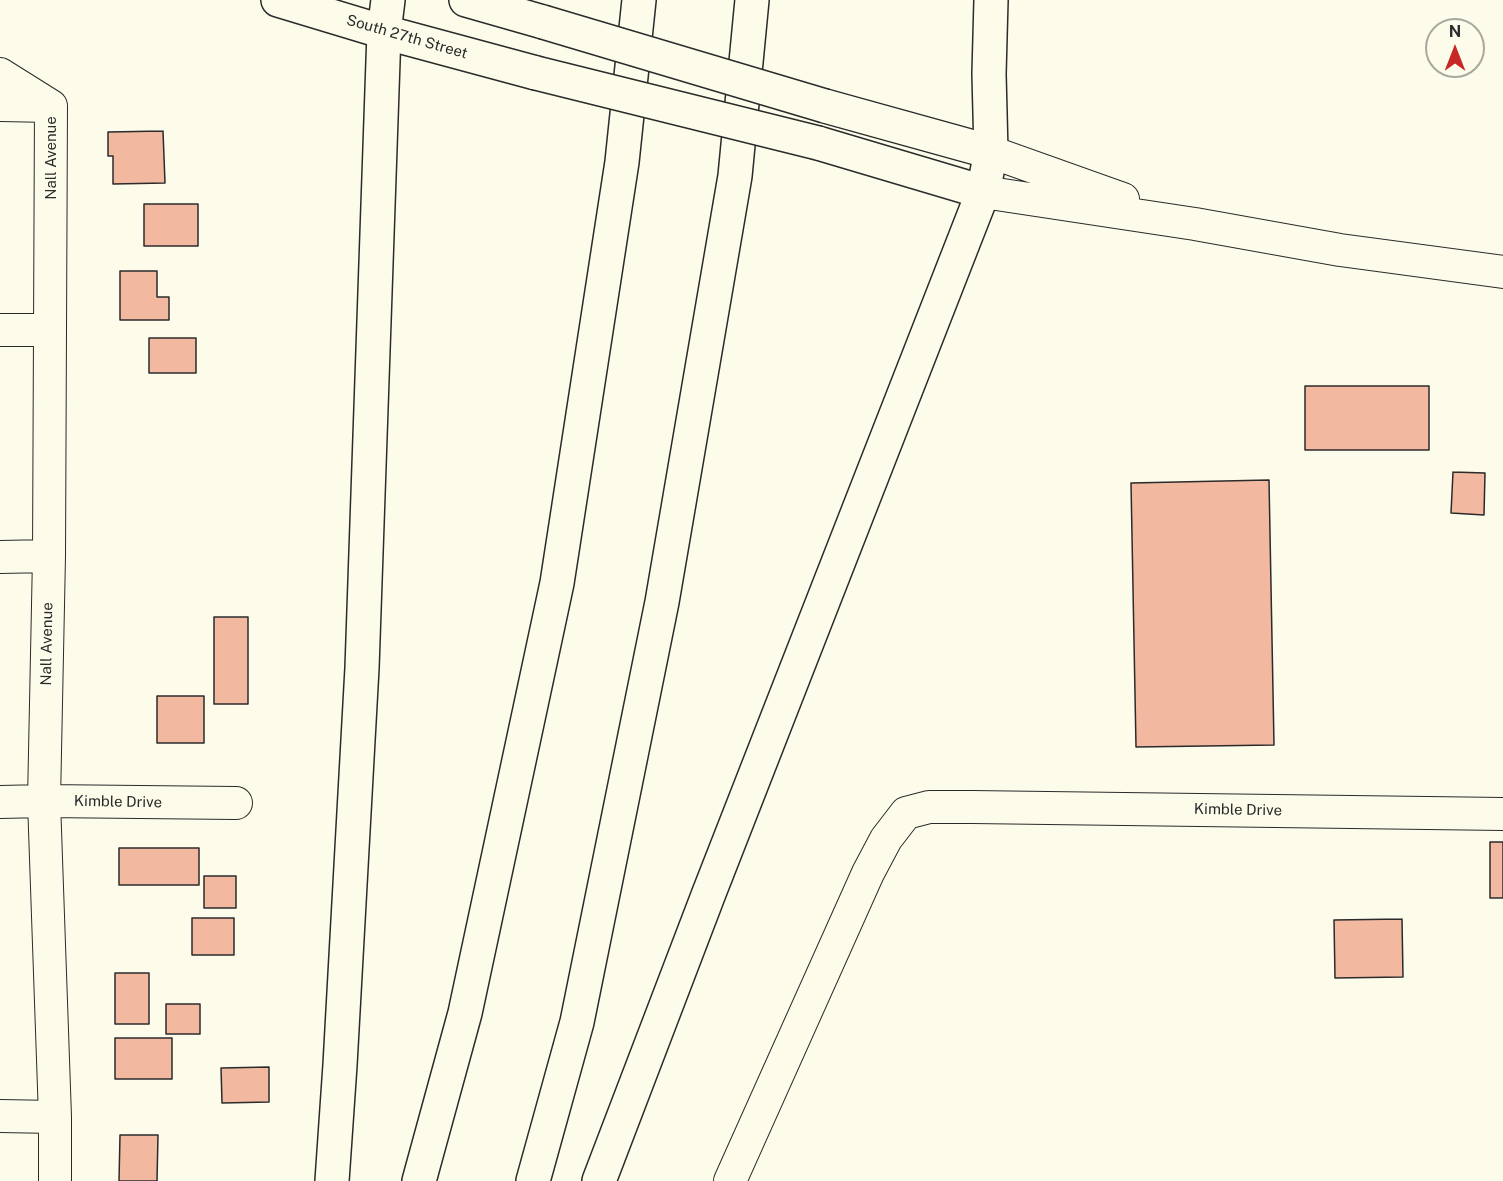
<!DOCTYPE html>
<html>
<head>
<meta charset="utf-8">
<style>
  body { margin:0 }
  #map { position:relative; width:1503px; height:1181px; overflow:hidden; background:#fdfbea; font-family:"Public Sans",sans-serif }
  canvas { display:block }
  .north { position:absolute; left:1425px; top:18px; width:60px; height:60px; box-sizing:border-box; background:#fdfbea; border:2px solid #a9a89e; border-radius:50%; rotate:0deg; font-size:16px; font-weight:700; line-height:24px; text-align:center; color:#2b2b2b }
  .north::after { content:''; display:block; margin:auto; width:21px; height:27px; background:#c62828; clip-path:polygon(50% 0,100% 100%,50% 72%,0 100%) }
</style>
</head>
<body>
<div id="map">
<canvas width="1503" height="1181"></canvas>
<div class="north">N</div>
</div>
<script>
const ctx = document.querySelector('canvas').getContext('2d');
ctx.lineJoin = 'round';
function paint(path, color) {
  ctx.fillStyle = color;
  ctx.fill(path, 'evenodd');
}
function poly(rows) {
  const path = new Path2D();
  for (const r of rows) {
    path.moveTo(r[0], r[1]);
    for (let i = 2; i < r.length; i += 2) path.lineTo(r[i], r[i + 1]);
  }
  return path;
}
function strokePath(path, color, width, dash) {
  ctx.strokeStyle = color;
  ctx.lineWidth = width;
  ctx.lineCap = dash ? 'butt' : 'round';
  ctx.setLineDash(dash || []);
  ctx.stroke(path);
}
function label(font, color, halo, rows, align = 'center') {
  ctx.font = font + ' "Public Sans",sans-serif';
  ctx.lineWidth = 4.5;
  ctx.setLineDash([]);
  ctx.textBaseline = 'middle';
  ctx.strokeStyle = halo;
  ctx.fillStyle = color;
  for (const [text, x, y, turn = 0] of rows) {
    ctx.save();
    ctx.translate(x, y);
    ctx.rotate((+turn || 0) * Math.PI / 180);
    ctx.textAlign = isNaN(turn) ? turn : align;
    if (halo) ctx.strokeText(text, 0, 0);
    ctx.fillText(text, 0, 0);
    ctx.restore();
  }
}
const building = poly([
  [163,131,165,183,113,184,113,156,108,156,108,132,163,131],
  [144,204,198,204,198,246,144,246,144,204],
  [120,271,157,271,157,297,169,297,169,320,120,320,120,271],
  [149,338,196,338,196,373,149,373,149,338],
  [1305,386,1429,386,1429,450,1305,450,1305,386],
  [1453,472,1485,473,1484,515,1451,513,1453,472],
  [1269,480,1274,745,1136,747,1131,483,1269,480],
  [214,617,248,617,248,704,214,704,214,617],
  [157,696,204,696,204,743,157,743,157,696],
  [1490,842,1503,842,1503,898,1490,898,1490,842],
  [119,848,199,848,199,885,119,885,119,848],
  [204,876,236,876,236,908,204,908,204,876],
  [192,918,234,918,234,955,192,955,192,918],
  [1402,919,1403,977,1335,978,1334,920,1402,919],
  [115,973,149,973,149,1024,115,1024,115,973],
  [166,1004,200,1004,200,1034,166,1034,166,1004],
  [115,1038,172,1038,172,1079,115,1079,115,1038],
  [269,1067,269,1102,222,1103,221,1068,269,1067],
  [120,1135,158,1135,157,1181,119,1181,120,1135]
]);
paint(building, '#f2b8a0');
strokePath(building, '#2b2b2b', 1.5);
const minor = poly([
  [0,74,51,106],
  [0,105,50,106],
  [51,106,49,556,44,801,55,1117,55,1181],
  [991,152,1123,199],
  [983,192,1195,224,1340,250,1503,272],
  [0,330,50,330],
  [0,557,49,556],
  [0,802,44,801,236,803],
  [0,1116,55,1117],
  [730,1181,868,873,886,839,906,813,929,807,972,807,1503,814]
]);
const major = poly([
  [278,0,384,32,536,73],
  [466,0,543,22],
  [825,106,991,152],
  [818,143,983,192]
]);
const highway = poly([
  [332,1181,340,1065,362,668,384,32,388,0],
  [419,1181,465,1013,557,583,622,162,639,0],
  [533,1181,577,1022,662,602,735,176,752,0],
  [599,1181,709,893,983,192,991,152,989,74,991,0]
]);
strokePath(minor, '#2b2b2b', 34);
strokePath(major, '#2b2b2b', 36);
strokePath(highway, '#2b2b2b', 36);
strokePath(minor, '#fdfbea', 32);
strokePath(major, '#fdfbea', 33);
strokePath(highway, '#fdfbea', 33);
const majorBridge = poly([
  [543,22,825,106],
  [536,73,818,143]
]);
strokePath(majorBridge, '#2b2b2b', 36, []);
strokePath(majorBridge, '#fdfbea', 33);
label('15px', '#2b2b2b', '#fdfbea', [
  ["South 27th Street",407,37,16],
  ["Nall Avenue",51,158,-90],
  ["Nall Avenue",47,644,-89],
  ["Kimble Drive",118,802,1],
  ["Kimble Drive",1238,810,1]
]);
</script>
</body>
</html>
